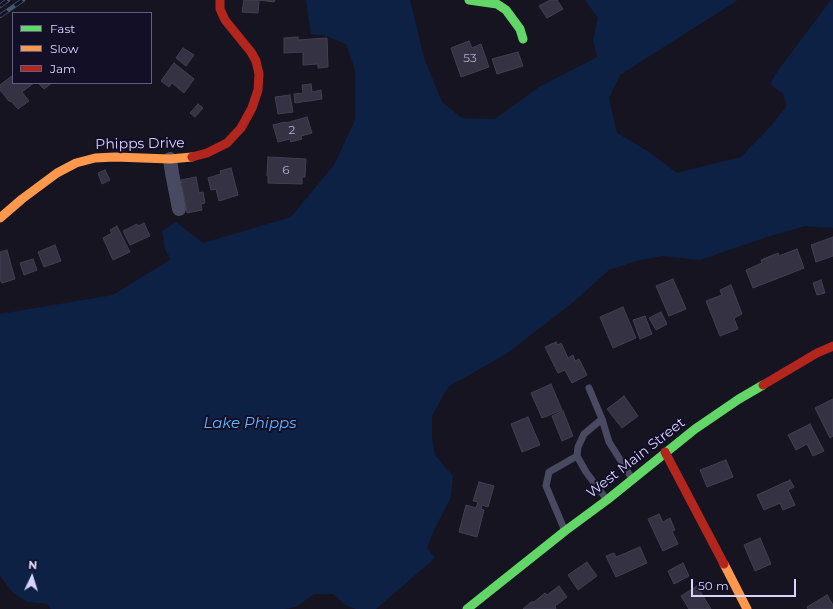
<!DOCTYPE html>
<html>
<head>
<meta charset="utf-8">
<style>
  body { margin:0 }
  #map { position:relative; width:833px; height:609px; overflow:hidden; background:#161421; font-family:Montserrat,sans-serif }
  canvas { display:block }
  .legend { position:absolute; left:12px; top:12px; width:140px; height:72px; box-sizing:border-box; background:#130f26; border:1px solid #625e7d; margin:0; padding:5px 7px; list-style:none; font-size:12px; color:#d9d4ff }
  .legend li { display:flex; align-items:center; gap:8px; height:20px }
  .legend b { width:20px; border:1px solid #625e7d }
  .north { position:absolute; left:12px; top:557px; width:40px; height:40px; -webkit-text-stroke:3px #130f26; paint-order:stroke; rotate:4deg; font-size:11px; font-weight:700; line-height:16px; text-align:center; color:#d9d4ff }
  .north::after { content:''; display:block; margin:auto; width:14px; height:18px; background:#d9d4ff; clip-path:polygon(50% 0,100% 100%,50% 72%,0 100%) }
  .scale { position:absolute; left:691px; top:579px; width:105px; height:18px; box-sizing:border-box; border:2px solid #d9d4ff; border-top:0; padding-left:5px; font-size:12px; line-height:14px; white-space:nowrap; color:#d9d4ff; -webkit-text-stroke:3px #130f26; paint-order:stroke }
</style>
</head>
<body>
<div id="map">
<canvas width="833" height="609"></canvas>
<ul class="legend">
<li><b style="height:5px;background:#63d668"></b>Fast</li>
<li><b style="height:5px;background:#ff974d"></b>Slow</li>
<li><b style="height:5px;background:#b3261e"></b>Jam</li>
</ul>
<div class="north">N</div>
<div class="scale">50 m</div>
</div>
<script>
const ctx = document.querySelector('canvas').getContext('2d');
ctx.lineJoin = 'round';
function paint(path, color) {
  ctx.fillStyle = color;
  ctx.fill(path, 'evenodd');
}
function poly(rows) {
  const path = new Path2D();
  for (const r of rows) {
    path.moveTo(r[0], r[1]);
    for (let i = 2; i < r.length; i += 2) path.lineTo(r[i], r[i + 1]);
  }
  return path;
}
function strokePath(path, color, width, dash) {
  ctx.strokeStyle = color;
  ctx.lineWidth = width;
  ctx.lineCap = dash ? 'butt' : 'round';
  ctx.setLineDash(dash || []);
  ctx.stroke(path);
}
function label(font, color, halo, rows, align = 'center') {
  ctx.font = font + ' Montserrat,sans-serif';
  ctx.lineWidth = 4;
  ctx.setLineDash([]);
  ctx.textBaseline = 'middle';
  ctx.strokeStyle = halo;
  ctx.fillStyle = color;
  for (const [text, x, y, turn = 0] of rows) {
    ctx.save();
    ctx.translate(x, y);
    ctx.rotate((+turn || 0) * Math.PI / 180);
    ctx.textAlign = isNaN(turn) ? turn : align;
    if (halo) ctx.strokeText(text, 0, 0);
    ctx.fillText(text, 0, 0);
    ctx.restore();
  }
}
paint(poly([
  [306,0,410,0,424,58,442,102,462,118,495,119,539,87,597,57,593,40,598,18,585,0,738,0,620,75,609,98,617,133,649,152,677,173,741,157,770,127,787,106,783,94,770,84,779,69,831,0,833,0,833,228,805,226,767,237,700,260,663,256,640,260,609,270,571,304,506,354,448,387,432,416,432,438,435,455,453,476,451,497,434,530,427,548,435,558,376,609,356,609,345,605,334,594,314,594,296,607,285,609,51,609,47,604,28,602,13,593,0,576,0,314,113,295,171,259,165,250,162,231,176,222,203,243,291,217,334,165,355,120,355,70,346,44,326,36,311,34]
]), '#0d2144');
const building = poly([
  [244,0,275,0,274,2,259,0,258,13,242,12,244,0],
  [550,0,557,0,563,9,547,18,539,6,550,0],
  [298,37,298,40,327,38,328,67,318,68,318,64,303,65,303,52,284,53,284,38,298,37],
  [469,41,472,48,481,44,489,67,461,77,451,48,469,41],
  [183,48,194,55,186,66,176,58,183,48],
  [518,52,523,66,497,74,492,59,518,52],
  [174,63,194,79,184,93,172,83,169,87,161,81,174,63],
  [13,75,13,83,34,83,22,92,29,101,18,109,12,102,9,101,0,90,0,85,13,75],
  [38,83,52,83,44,89,38,83],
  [311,84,312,92,321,90,322,99,295,103,294,94,303,93,302,85,311,84],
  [290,95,293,112,278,114,275,97,290,95],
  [198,104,203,108,195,117,190,113,198,104],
  [307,117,312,133,301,136,302,139,291,142,290,139,278,142,273,125,285,122,286,123,307,117],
  [268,157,306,159,305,177,302,177,302,184,268,183,268,176,267,176,268,157],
  [231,168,238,195,219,201,216,189,211,190,208,178,221,174,220,171,231,168],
  [105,170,110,180,102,184,98,173,105,170],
  [196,177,199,193,203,192,205,203,201,204,202,210,187,213,181,180,196,177],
  [144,223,150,236,130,245,123,231,137,224,138,226,144,223],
  [117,226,130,252,113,260,103,238,112,233,110,230,117,226],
  [833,237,833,256,816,262,811,245,833,237],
  [55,245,61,261,44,267,38,252,55,245],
  [797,249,804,268,753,288,746,270,762,263,761,260,778,253,779,256,797,249],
  [7,250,15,279,2,283,0,280,0,252,7,250],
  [33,259,37,270,24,275,20,263,33,259],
  [673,279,686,309,669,316,656,286,673,279],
  [821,280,825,293,817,295,813,283,821,280],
  [731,285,742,314,734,318,738,329,720,336,706,301,722,295,720,290,731,285],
  [623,307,636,338,613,348,600,317,623,307],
  [661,312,667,324,656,330,649,318,661,312],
  [645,316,652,334,640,339,633,320,645,316],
  [556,342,558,345,561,343,568,358,573,355,575,361,579,359,587,375,572,383,565,370,558,373,545,347,556,342],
  [551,384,562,410,542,418,531,393,551,384],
  [624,396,638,416,622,428,607,409,624,396],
  [833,399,833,436,830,438,815,408,833,399],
  [563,411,573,436,562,441,552,416,563,411],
  [528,417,540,445,522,452,511,424,528,417],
  [810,424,824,451,813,456,807,444,796,450,788,435,810,424],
  [726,460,733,477,707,487,700,470,726,460],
  [790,480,794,487,788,490,795,505,783,510,780,503,764,510,757,495,790,480],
  [479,482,494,486,488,507,482,505,481,509,484,510,477,537,459,532,466,505,476,508,478,502,473,501,479,482],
  [659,514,663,522,670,518,675,530,672,531,678,544,663,551,648,519,659,514],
  [760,538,771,564,755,571,744,545,760,538],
  [640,547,647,563,616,577,606,556,614,553,616,557,640,547],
  [587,562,597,576,578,590,568,575,587,562],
  [683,563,689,576,674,584,668,571,683,563],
  [559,586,567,597,555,606,556,609,523,609,531,602,534,602,545,593,547,595,559,586],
  [697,586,711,609,689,609,681,596,697,586],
  [827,595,833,605,833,609,808,609,807,607,827,595]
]);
paint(building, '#343243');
strokePath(building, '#433f54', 1);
strokePath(poly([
  [589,388,602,419,609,442,631,477],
  [602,419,584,434,578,447,577,456,586,472,607,500],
  [565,531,546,486,549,472,577,456]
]), '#4a4962', 7);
strokePath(poly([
  [170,159,172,173,179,209]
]), '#4a4962', 14);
strokePath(poly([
  [469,0,497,4,506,10,520,29,523,39],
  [467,609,565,531,607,500,695,429,739,399,763,385]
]), '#63d668', 9);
strokePath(poly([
  [0,218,22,199,57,173,76,163,95,158,115,157,170,159,192,157],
  [724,564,747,609]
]), '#ff974d', 9);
strokePath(poly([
  [192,157,207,153,227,143,241,128,252,108,258,90,259,74,256,61,251,52,225,20,220,9,220,0],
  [763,385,817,353,833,346],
  [665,452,724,564]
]), '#b3261e', 9);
const rail = poly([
  [0,6,8,0],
  [0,16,23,0]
]);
strokePath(rail, '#43596b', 4.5);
strokePath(rail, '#130f26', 3, [9]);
label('12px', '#b0acd0', null, [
  ["53",470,58],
  ["2",292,130],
  ["6",286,170]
]);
label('14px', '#d9d4ff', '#130f26', [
  ["Phipps Drive",140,144,-1],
  ["West Main Street",636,458,-38]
]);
label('italic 15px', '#62b6ff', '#130f26', [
  ["Lake Phipps",250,424]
]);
</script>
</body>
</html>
